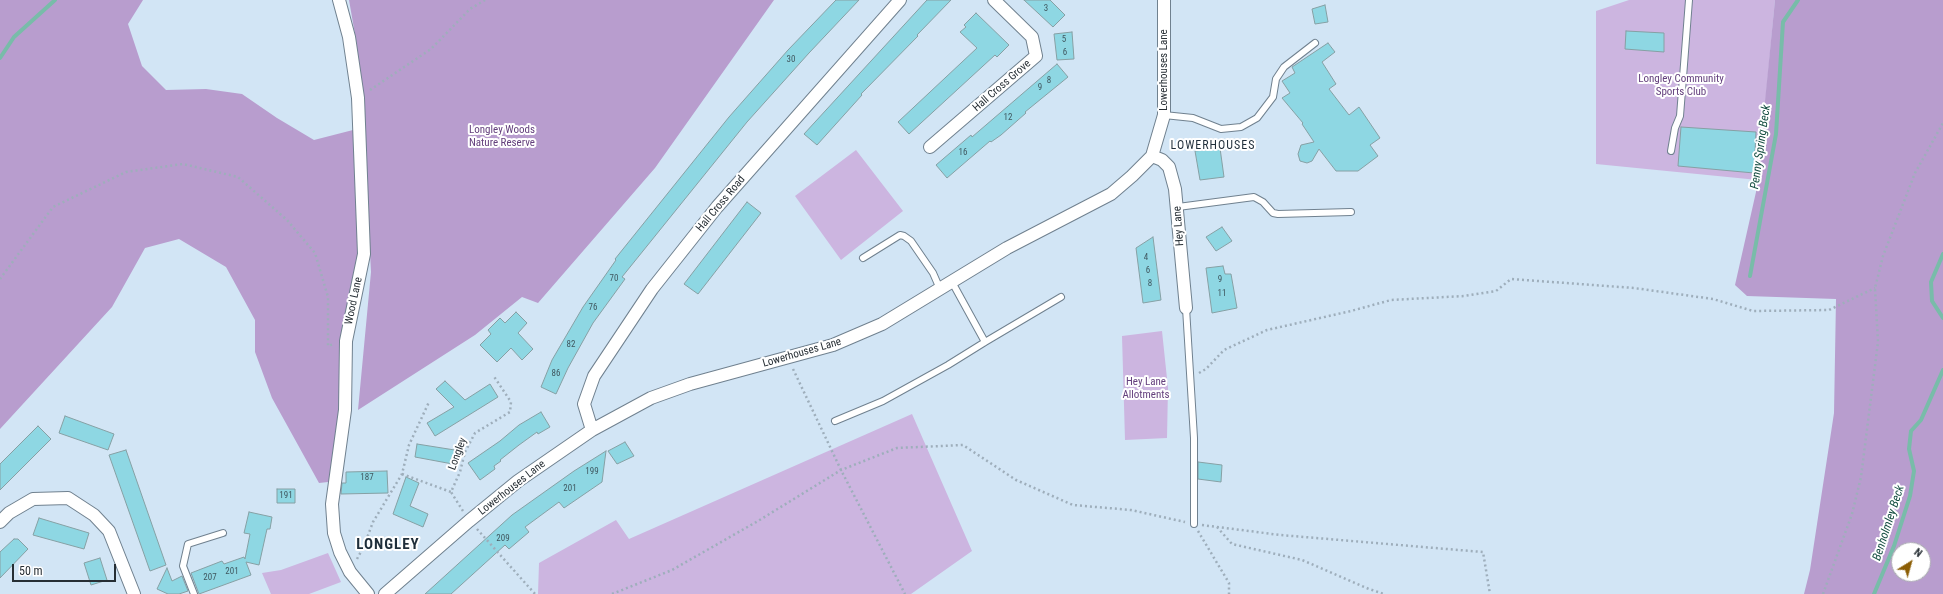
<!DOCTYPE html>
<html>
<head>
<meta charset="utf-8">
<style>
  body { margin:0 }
  #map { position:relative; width:1943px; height:594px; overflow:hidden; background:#d2e5f5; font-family:"Roboto Condensed",sans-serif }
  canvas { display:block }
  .north { position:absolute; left:1891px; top:542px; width:40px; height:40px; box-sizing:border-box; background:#fff; border:1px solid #a8abae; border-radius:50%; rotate:37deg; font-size:11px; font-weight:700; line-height:16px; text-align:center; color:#262e34 }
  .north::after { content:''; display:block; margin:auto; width:14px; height:18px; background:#8c5e05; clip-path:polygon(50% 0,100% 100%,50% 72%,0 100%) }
  .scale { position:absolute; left:12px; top:564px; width:104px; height:18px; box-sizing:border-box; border:2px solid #262e34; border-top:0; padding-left:5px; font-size:12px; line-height:14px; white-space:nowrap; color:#262e34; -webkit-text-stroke:3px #fff; paint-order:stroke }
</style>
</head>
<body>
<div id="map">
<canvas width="1943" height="594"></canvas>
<div class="north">N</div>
<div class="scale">50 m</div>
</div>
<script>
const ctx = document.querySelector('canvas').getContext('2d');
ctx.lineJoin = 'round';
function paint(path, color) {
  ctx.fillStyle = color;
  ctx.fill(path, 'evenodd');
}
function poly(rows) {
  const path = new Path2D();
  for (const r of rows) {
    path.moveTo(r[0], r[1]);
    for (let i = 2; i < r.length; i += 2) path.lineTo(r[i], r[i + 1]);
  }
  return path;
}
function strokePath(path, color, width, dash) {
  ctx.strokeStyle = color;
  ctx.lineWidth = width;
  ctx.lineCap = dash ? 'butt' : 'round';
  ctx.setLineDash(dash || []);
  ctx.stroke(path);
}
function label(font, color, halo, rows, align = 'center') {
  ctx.font = font + ' "Roboto Condensed",sans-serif';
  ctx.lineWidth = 4;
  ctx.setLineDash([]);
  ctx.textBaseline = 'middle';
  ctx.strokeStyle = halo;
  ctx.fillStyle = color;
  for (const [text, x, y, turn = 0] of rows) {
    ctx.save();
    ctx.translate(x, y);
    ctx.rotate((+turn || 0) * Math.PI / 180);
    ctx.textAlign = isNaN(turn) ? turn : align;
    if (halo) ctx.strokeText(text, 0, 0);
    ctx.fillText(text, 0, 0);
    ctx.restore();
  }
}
paint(poly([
  [1629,0,1775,0,1758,180,1596,164,1596,11],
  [856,150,903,211,841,260,795,196],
  [1162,331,1168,388,1167,438,1125,440,1122,336],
  [912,414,972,551,911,594,538,594,539,563,616,520,629,539],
  [328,553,341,582,309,594,271,594,262,573,281,570]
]), '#ccb5e0');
paint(poly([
  [0,0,143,0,128,24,142,66,166,90,206,89,242,94,277,118,314,140,353,130,359,263,337,481,319,483,272,398,255,352,255,320,226,267,179,239,145,248,112,307,0,429],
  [349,0,774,0,655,168,538,303,522,297,475,335,358,410,371,272,364,139,356,40],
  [1775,0,1943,0,1943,594,1804,594,1810,570,1834,413,1836,299,1747,296,1735,285,1756,192],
  [1899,550,1923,550,1923,574,1899,574]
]), '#b89dce');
strokePath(poly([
  [0,58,14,37,55,0],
  [1943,254,1931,282,1932,301,1943,318],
  [1750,276,1776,134,1783,22,1798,0],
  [1874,594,1894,546,1910,496,1914,471,1909,449,1911,431,1921,420,1943,370]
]), '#78bca9', 4);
const building = poly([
  [836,0,859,0,809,53,747,122,622,277,625,279,593,323,568,368,556,394,541,387,552,360,583,307,616,260,615,259,729,117,788,50,836,0],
  [927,0,951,0,917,35,918,36,861,94,862,95,817,145,804,134,927,0],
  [1024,0,1050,0,1065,15,1053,27,1024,0],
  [1325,5,1328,22,1315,24,1312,9,1325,5],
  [976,13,1009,45,997,57,995,55,909,134,898,122,977,48,960,32,966,27,964,25,976,13],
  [1626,31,1664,33,1664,52,1625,49,1626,31],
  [1072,32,1074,59,1057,60,1054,34,1072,32],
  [1328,43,1335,52,1322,62,1336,84,1329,89,1349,115,1359,107,1380,138,1370,145,1378,156,1358,171,1336,171,1319,149,1312,161,1307,163,1300,161,1298,154,1301,145,1314,142,1302,124,1303,123,1282,98,1290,93,1282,81,1295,73,1292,67,1328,43],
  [1057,64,1068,77,1025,112,1026,113,1001,135,991,142,990,141,947,178,936,165,971,135,972,137,1057,64],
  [1681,127,1756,132,1754,173,1678,166,1681,127],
  [1220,148,1224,177,1200,180,1195,151,1220,148],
  [747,202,761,213,698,294,684,284,747,202],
  [1222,227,1232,241,1216,251,1206,237,1222,227],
  [1153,237,1161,300,1143,303,1136,248,1153,237],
  [1223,266,1225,274,1231,274,1237,308,1212,313,1206,268,1223,266],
  [516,312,527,323,518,333,533,349,522,360,511,348,497,362,480,345,491,334,488,330,500,318,505,323,516,312],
  [445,381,465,400,490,384,498,397,435,436,427,423,454,407,436,389,445,381],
  [541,412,550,427,538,434,537,432,519,445,500,460,501,461,494,466,495,469,480,480,468,463,500,441,519,425,541,412],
  [65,416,114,434,108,450,59,433,65,416],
  [38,426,51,439,0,490,0,464,38,426],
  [625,442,634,456,617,464,608,451,625,442],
  [417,444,461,451,458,465,415,457,417,444],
  [126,450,166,565,150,571,109,455,126,450],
  [606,451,602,482,564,508,559,502,544,513,525,527,529,532,509,549,505,545,451,594,425,594,512,515,574,471,606,451],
  [1198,462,1222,465,1221,482,1198,479,1198,462],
  [387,471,388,493,341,494,342,483,346,483,346,472,387,471],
  [406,477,419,483,410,506,428,514,423,527,393,514,406,477],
  [277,489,295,489,295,503,277,503,277,489],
  [249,512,272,517,270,529,267,529,259,565,246,562,251,575,199,594,191,573,222,561,224,564,244,557,245,559,250,534,244,533,249,512],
  [39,518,89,533,84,549,33,535,39,518],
  [14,539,18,539,28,549,0,578,0,552,14,539],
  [100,558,107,580,91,585,84,563,100,558],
  [167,568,172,581,182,576,188,591,179,594,168,594,157,589,167,568]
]);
paint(building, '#8ed7e3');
strokePath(building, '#86a0a4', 1);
const service = poly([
  [1164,115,1193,118,1221,129,1241,127,1257,118,1273,97,1276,79,1284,67,1315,43],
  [1671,151,1675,128,1680,116,1689,0],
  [1178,207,1254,197,1263,202,1273,213,1278,214,1351,212],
  [863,258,900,235,904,236,911,241,933,273,940,289],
  [952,282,985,342,1061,297],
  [1186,308,1194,438,1194,524],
  [835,421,883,401,948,365,985,342],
  [194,594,183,566,188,544,223,533]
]);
const minor = poly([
  [339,0,349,37,358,98,364,254,346,341,345,410,332,504,334,533,340,552,350,572,368,594],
  [930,147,1036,56,1032,37,994,0],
  [1152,156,1162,160,1169,167,1175,189,1186,308],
  [592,430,584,404,594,376,652,289,717,207,900,0],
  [0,522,9,513,33,499,68,498,94,515,109,531,134,594],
  [385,594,469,521,518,481,592,430,651,398,690,384,833,345,882,324,1007,248,1111,194,1132,176,1152,156,1164,115,1164,0]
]);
strokePath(service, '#70818f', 8);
strokePath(minor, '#70818f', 14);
strokePath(poly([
  [370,90,431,49,470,9,485,0],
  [0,279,53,207,126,172,183,164,238,177,287,220,315,253,328,297,328,346,334,344],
  [793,369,841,470,905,594],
  [1199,373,1206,369,1224,350,1267,330,1351,311,1391,300,1464,296,1496,291,1511,279,1634,288,1713,299,1753,311,1829,310,1875,288],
  [402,474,451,492],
  [463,511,451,492,460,472,465,452,475,433,510,412,511,402,493,375],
  [1202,525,1280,535,1483,552,1490,594],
  [1217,527,1232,544,1302,560,1369,589,1384,594],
  [477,529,535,594],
  [1198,531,1229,583,1229,594],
  [357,559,364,546,373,522,402,474,409,445,429,402],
  [612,594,672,570,758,521,841,470,897,448,963,445,1016,480,1073,505,1131,510,1185,522],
  [1823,594,1852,514,1861,477,1878,342,1875,288,1883,256,1915,173,1943,123]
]), '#9eaebb', 2.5, [2, 3]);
strokePath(service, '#fff', 6);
strokePath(minor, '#fff', 12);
label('9px', '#405860', null, [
  ["3",1046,9],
  ["5",1064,40],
  ["6",1065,53],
  ["30",791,60],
  ["8",1049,81],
  ["9",1040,88],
  ["12",1008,118],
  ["16",963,153],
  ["4",1146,258],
  ["6",1148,271],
  ["70",614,279],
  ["9",1220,280],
  ["8",1150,284],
  ["11",1222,294],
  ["76",593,308],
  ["82",571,345],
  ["86",556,374],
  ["199",592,472],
  ["187",367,478],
  ["201",570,489],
  ["191",286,496],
  ["209",503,539],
  ["201",232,572],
  ["207",210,578]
]);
label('11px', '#262e34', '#fff', [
  ["Lowerhouses Lane",1164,70,-90],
  ["Hall Cross Grove",1002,86,-41],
  ["Hall Cross Road",721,204,-50],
  ["Hey Lane",1179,226,-94],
  ["Wood Lane",354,301,-78],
  ["Lowerhouses Lane",802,353,-16],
  ["Longley",458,454,-70],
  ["Lowerhouses Lane",512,488,-38]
]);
label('11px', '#64407d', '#fff', [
  ["Longley Community",1681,79],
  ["Sports Club",1681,92],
  ["Longley Woods",502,130],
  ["Nature Reserve",502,143],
  ["Hey Lane",1146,382],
  ["Allotments",1146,395]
]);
ctx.letterSpacing = '1px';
label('12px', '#1f2e3a', '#fff', [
  ["LOWERHOUSES",1213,146]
]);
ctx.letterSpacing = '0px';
label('italic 12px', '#154e42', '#fff', [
  ["Penny Spring Beck",1761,147,-82],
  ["Benholmley Beck",1889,523,-72]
]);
ctx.letterSpacing = '1px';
label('bold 15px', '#1f2e3a', '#fff', [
  ["LONGLEY",388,545]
]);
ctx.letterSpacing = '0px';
</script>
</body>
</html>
